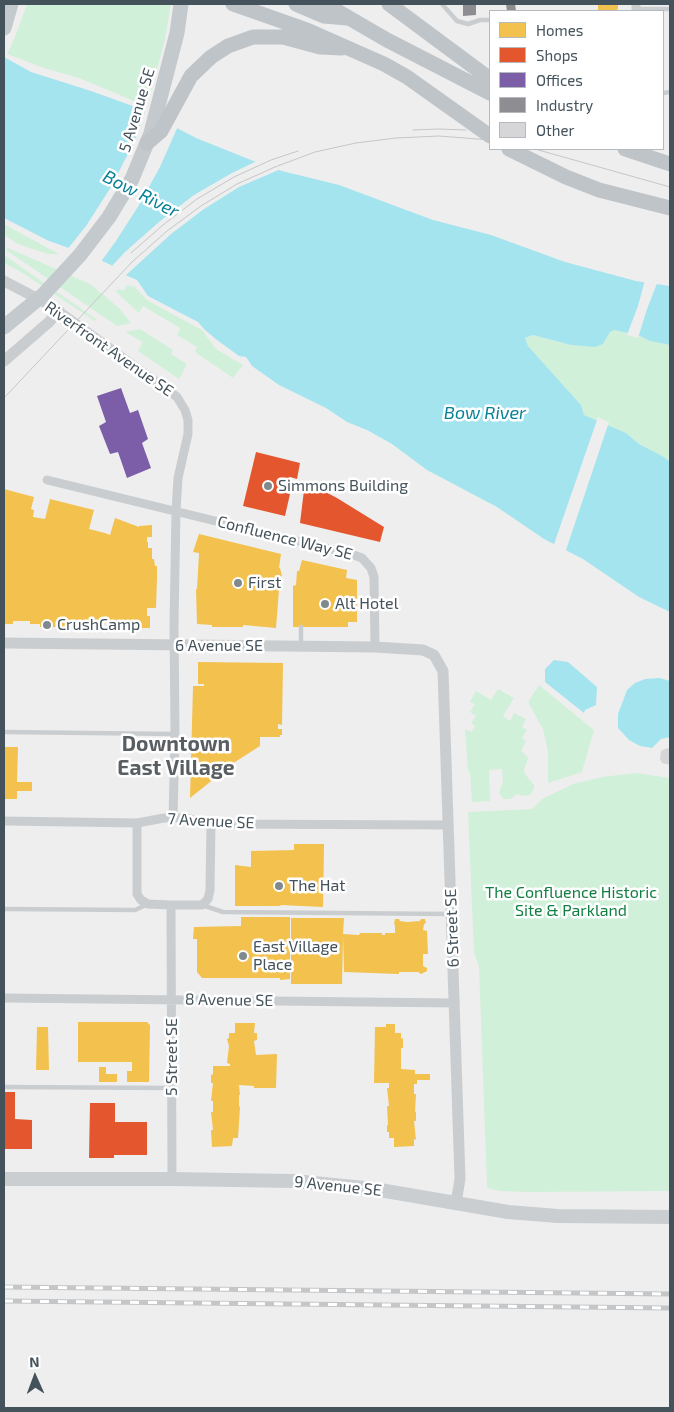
<!DOCTYPE html>
<html>
<head>
<meta charset="utf-8">
<style>
  body { margin:0 }
  #map { position:relative; width:674px; height:1412px; overflow:hidden; background:#efeeee; font-family:"Exo 2",sans-serif }
  canvas { display:block }
  .frame { position:absolute; inset:0; border:5px solid #44525b; pointer-events:none }
  .legend { position:absolute; left:489px; top:10px; width:175px; height:140px; box-sizing:border-box; background:#fff; border:1px solid #b4babd; margin:0; padding:6px 9px; list-style:none; font-size:15px; color:#44525b }
  .legend li { display:flex; align-items:center; gap:10px; height:25px }
  .legend b { width:25px; border:1px solid #b4babd }
  .north { position:absolute; left:10px; top:1352px; width:50px; height:50px; -webkit-text-stroke:4px #fff; paint-order:stroke; rotate:358deg; font-size:14px; font-weight:700; line-height:20px; text-align:center; color:#44525b }
  .north::after { content:''; display:block; margin:auto; width:18px; height:22px; background:#44525b; clip-path:polygon(50% 0,100% 100%,50% 72%,0 100%) }
</style>
</head>
<body>
<div id="map">
<canvas width="674" height="1412"></canvas>
<div class="frame"></div>
<ul class="legend">
<li><b style="height:14px;background:#f2c14e"></b>Homes</li>
<li><b style="height:14px;background:#e4572e"></b>Shops</li>
<li><b style="height:14px;background:#7b5ea7"></b>Offices</li>
<li><b style="height:14px;background:#8d8d92"></b>Industry</li>
<li><b style="height:14px;background:#d6d6d8"></b>Other</li>
</ul>
<div class="north">N</div>
</div>
<script>
const ctx = document.querySelector('canvas').getContext('2d');
ctx.lineJoin = 'round';
function paint(path, color) {
  ctx.fillStyle = color;
  ctx.fill(path, 'evenodd');
}
function poly(rows) {
  const path = new Path2D();
  for (const r of rows) {
    path.moveTo(r[0], r[1]);
    for (let i = 2; i < r.length; i += 2) path.lineTo(r[i], r[i + 1]);
  }
  return path;
}
function strokePath(path, color, width, dash) {
  ctx.strokeStyle = color;
  ctx.lineWidth = width;
  ctx.lineCap = dash ? 'butt' : 'round';
  ctx.setLineDash(dash || []);
  ctx.stroke(path);
}
function label(font, color, halo, rows, align = 'center') {
  ctx.font = font + ' "Exo 2",sans-serif';
  ctx.lineWidth = 5;
  ctx.setLineDash([]);
  ctx.textBaseline = 'middle';
  ctx.strokeStyle = halo;
  ctx.fillStyle = color;
  for (const [text, x, y, turn = 0] of rows) {
    ctx.save();
    ctx.translate(x, y);
    ctx.rotate((+turn || 0) * Math.PI / 180);
    ctx.textAlign = isNaN(turn) ? turn : align;
    if (halo) ctx.strokeText(text, 0, 0);
    ctx.fillText(text, 0, 0);
    ctx.restore();
  }
}
paint(poly([
  [27,4,171,4,164,44,146,106,79,78,47,69,7,54,15,37],
  [4,224,59,254,48,254,18,244,4,235],
  [8,248,90,284,119,308,131,323,117,326,6,250],
  [4,255,96,319,95,321,21,272,4,263],
  [127,285,135,287,147,300,202,330,216,349,243,365,233,378,195,352,197,347,177,335,180,328,143,306,139,313,115,291,119,289,124,291],
  [140,329,173,350,171,354,187,364,179,379,138,351,143,342,125,332],
  [614,330,638,335,650,341,670,345,670,462,664,457,639,444,626,433,584,415,581,405,528,346,525,338,533,335,571,345,603,344,610,332],
  [539,685,594,730,582,772,548,783,548,752,543,729,528,702],
  [498,689,514,698,503,716,510,721,514,713,526,719,522,727,527,730,522,738,526,741,521,751,527,756,528,759,524,770,525,774,534,785,534,789,530,795,522,796,518,794,510,799,503,799,499,793,503,781,502,769,489,770,490,801,472,802,470,772,468,771,465,729,471,732,475,726,471,723,476,716,470,712,475,704,470,702,476,691,491,700],
  [636,773,670,778,670,1191,527,1192,500,1191,491,1189,487,1187,479,967,474,952,468,812,532,809,542,799,573,784,602,777]
]), '#d1f0da');
paint(poly([
  [4,57,31,72,91,91,141,109,196,138,251,160,282,171,339,185,433,220,491,235,565,262,636,281,670,286,670,345,650,341,638,335,614,330,610,332,603,344,595,347,571,345,533,335,525,338,528,346,581,405,584,415,626,433,639,444,664,457,670,462,670,612,639,597,583,559,544,539,497,507,427,470,392,444,367,430,347,422,326,408,279,385,252,366,246,357,239,356,217,340,205,330,198,322,148,296,137,280,123,274,111,265,89,255,49,241,4,218],
  [554,660,568,662,597,687,596,705,585,710,584,713,545,682,545,669],
  [660,678,670,681,670,737,661,739,652,748,640,746,629,740,618,728,618,714,627,690,635,683,645,679]
]), '#a3e4ef');
paint(poly([
  [146,108,179,124,160,167,139,205,116,241,100,263,88,257,66,251,86,226,111,187,134,142],
  [259,160,283,168,239,187,204,209,171,234,124,277,110,268,125,252,159,222,194,195,232,173],
  [645,280,658,281,647,309,638,338,627,335,638,306],
  [598,417,609,422,565,553,553,547]
]), '#efeeee');
paint(poly([
  [598,4,618,4,618,9,615,11,598,10],
  [4,489,34,497,31,509,34,510,33,517,45,519,50,499,94,510,89,529,105,533,110,535,115,518,139,527,139,526,152,525,152,537,147,537,147,542,148,542,148,548,152,548,152,559,154,559,155,566,157,566,157,578,156,608,147,608,147,616,150,616,150,628,126,628,126,624,121,624,121,628,111,628,112,623,104,623,104,627,94,627,94,623,85,623,85,627,76,627,74,624,68,624,68,620,66,620,65,627,40,627,40,624,30,624,30,621,13,621,13,624,4,624],
  [199,534,281,554,279,568,280,568,282,576,280,577,276,628,243,625,243,627,212,627,212,625,197,624,196,589,197,589,199,553,193,552],
  [302,560,347,570,346,578,357,580,357,622,348,622,348,627,293,627,293,586,296,585,297,571,299,571],
  [198,662,283,663,282,725,278,724,278,729,282,729,282,735,280,735,280,737,260,737,260,746,235,762,190,798,193,686,204,686,204,684,198,684],
  [4,747,18,747,17,782,32,782,32,791,17,791,17,799,4,799],
  [294,844,324,844,323,907,281,905,280,906,235,906,235,865,251,867,251,851,294,850],
  [241,917,290,917,290,979,280,980,280,978,202,978,197,972,197,939,193,939,194,927,241,926],
  [291,918,344,918,343,934,359,935,360,933,382,933,382,935,385,935,385,933,395,933,395,925,394,924,395,919,399,919,400,921,407,922,420,921,421,919,425,919,426,923,424,924,423,930,427,931,428,954,423,954,423,966,427,968,427,971,421,974,418,972,399,972,399,974,344,972,343,936,342,984,291,984],
  [78,1022,147,1022,150,1025,149,1082,127,1082,127,1071,132,1071,132,1062,78,1062],
  [235,1023,255,1023,254,1033,257,1033,257,1040,254,1041,256,1055,277,1054,276,1088,254,1088,254,1086,239,1085,240,1095,239,1095,239,1106,240,1107,238,1138,233,1138,232,1146,212,1147,211,1130,213,1130,211,1112,213,1112,213,1101,211,1101,213,1083,211,1083,211,1075,213,1074,213,1066,230,1066,230,1064,227,1063,229,1046,227,1039,229,1038,229,1033,235,1033],
  [386,1024,395,1024,395,1033,401,1033,401,1039,403,1038,403,1048,401,1048,401,1069,415,1070,415,1074,430,1074,430,1080,417,1080,417,1084,414,1084,414,1094,416,1094,415,1112,416,1112,416,1121,414,1121,416,1140,414,1139,414,1146,394,1147,394,1138,389,1138,389,1132,387,1132,387,1125,388,1125,387,1106,389,1106,387,1088,389,1088,389,1083,374,1083,375,1027,386,1027],
  [37,1027,48,1027,49,1070,36,1070],
  [99,1067,106,1067,106,1074,117,1074,117,1082,99,1082]
]), '#f2c14e');
paint(poly([
  [256,452,300,463,297,479,290,477,286,493,290,494,285,516,243,506],
  [312,485,337,498,384,527,380,542,300,523,304,490,310,493],
  [4,1092,15,1092,15,1119,32,1120,32,1149,4,1149],
  [90,1103,115,1103,115,1122,147,1122,147,1155,114,1155,114,1158,89,1158]
]), '#e4572e');
paint(poly([
  [121,388,130,413,138,410,148,439,142,443,151,468,127,478,118,452,110,454,99,426,106,422,97,396]
]), '#7b5ea7');
paint(poly([
  [476,4,476,15,463,16,463,5],
  [506,4,515,4,516,11,507,11]
]), '#8d8d92');
paint(poly([
  [667,748,670,749,670,765,662,763,660,759,661,751]
]), '#d6d6d8');
strokePath(poly([
  [442,4,457,21,468,24,480,20,490,20],
  [636,9,670,9],
  [663,93,670,92],
  [301,646,301,627],
  [4,732,175,734],
  [202,905,223,912,450,914],
  [4,909,135,910,148,904],
  [4,1087,172,1088]
]), '#cacdcf', 4.5);
strokePath(poly([
  [636,4,636,11],
  [59,311,177,397,185,410,188,420,188,434,178,478,176,511,174,625,175,734,173,818],
  [47,480,351,554,362,558,371,568,374,577,375,647],
  [4,821,137,823,164,818,185,818,211,824,449,825],
  [137,823,137,894,141,900,148,904,171,905,202,905,208,899,210,890,211,824],
  [171,905,172,1179],
  [4,998,455,1003]
]), '#cacdcf', 9);
strokePath(poly([
  [4,281,48,304,59,311,49,322,4,361],
  [4,643,375,647,423,650,434,655,443,671,460,1179,456,1203]
]), '#cacdcf', 11);
strokePath(poly([
  [4,1179,172,1179,294,1181,374,1189,508,1212,558,1216,670,1217]
]), '#caced0', 14);
strokePath(poly([
  [4,28,11,4],
  [4,327,43,295,80,255,109,217,132,179,151,133,177,33,181,4]
]), '#c4c9cd', 15);
strokePath(poly([
  [233,4,307,30,384,64,407,77,490,136],
  [296,4,324,16,347,18],
  [325,4,387,40,490,93],
  [389,4,490,79],
  [147,143,161,131,191,76,211,57,228,46,253,37,283,37,320,47,342,48],
  [509,149,566,177,599,190,670,208],
  [625,149,670,164]
]), '#bec4c8', 15);
strokePath(poly([
  [413,130,439,129,466,130],
  [535,149,670,187],
  [131,253,163,225,197,199,234,177,271,160,298,151],
  [4,398,132,262,167,231,201,206,237,184,275,167,315,152,356,143,396,138,439,136,490,140]
]), '#c4c6c8', 1);
const rail = poly([
  [4,1287,670,1294],
  [4,1301,670,1308]
]);
strokePath(rail, '#c4c6c8', 5);
strokePath(rail, '#fff', 3, [9]);
for (const [x, y, r, color] of [
  [268,486,5,"#80898e"],
  [238,583,5,"#80898e"],
  [325,604,5,"#80898e"],
  [47,625,5,"#80898e"],
  [279,886,5,"#80898e"],
  [243,956,5,"#80898e"]
]) {
  const dot = new Path2D();
  dot.arc(x, y, r, 0, 2 * Math.PI);
  ctx.fillStyle = color;
  ctx.fill(dot);
  strokePath(dot, '#fff', 2);
}
label('16px', '#44525b', '#fff', [
  ["5 Avenue SE",137,110,-73],
  ["Riverfront Avenue SE",109,349,35],
  ["Confluence Way SE",285,538,14],
  ["6 Avenue SE",219,646],
  ["7 Avenue SE",211,821,3],
  ["6 Street SE",452,928,-92],
  ["8 Avenue SE",229,1000,1],
  ["5 Street SE",172,1057,-90],
  ["9 Avenue SE",338,1186,6]
]);
label('16px', '#44525b', '#fff', [
  ["Simmons Building",278,486],
  ["First",248,583],
  ["Alt Hotel",335,604],
  ["CrushCamp",57,625],
  ["The Hat",289,886],
  ["East Village",253,947],
  ["Place",253,965]
], 'left');
label('16px', '#127f42', '#fff', [
  ["The Confluence Historic",571,893],
  ["Site & Parkland",571,911]
]);
label('italic 18px', '#078096', '#fff', [
  ["Bow River",141,194,27],
  ["Bow River",485,413]
]);
label('bold 21px', '#595e62', '#fff', [
  ["Downtown",176,744],
  ["East Village",176,768]
]);
</script>
</body>
</html>
